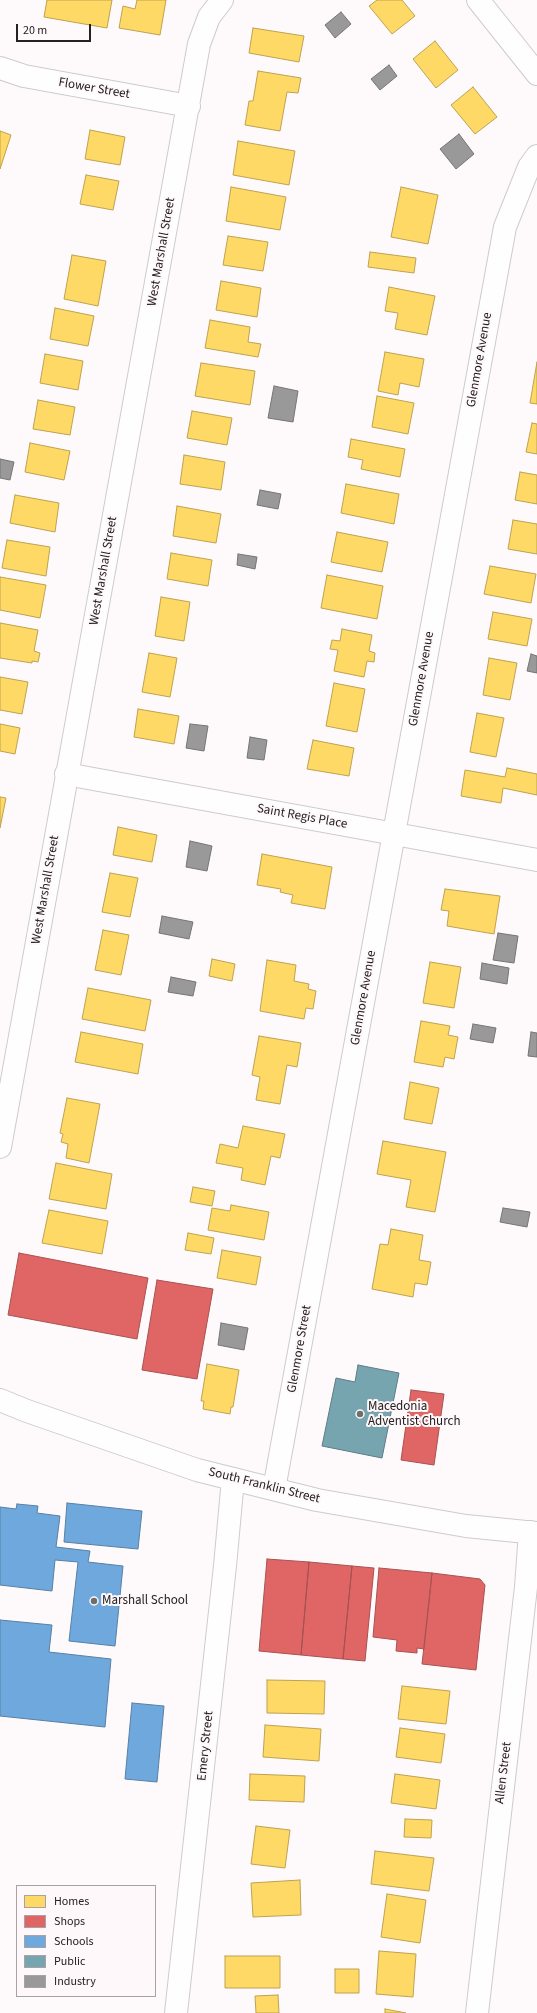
<!DOCTYPE html>
<html>
<head>
<meta charset="utf-8">
<style>
  body { margin:0 }
  #map { position:relative; width:537px; height:2013px; overflow:hidden; background:#fef9fb; font-family:"Source Sans 3",sans-serif }
  canvas { display:block }
  .legend { position:absolute; left:16px; top:1885px; width:140px; height:112px; box-sizing:border-box; background:#fff8fa; border:1px solid #a7a2a3; margin:0; padding:5px 7px; list-style:none; font-size:12px; color:#242121 }
  .legend li { display:flex; align-items:center; gap:8px; height:20px }
  .legend b { width:20px; border:1px solid #a7a2a3 }
  .scale { position:absolute; left:16px; top:24px; width:75px; height:18px; box-sizing:border-box; border:2px solid #242121; border-top:0; padding-left:5px; font-size:12px; line-height:14px; white-space:nowrap; color:#242121; -webkit-text-stroke:3px #fff8fa; paint-order:stroke }
</style>
</head>
<body>
<div id="map">
<canvas width="537" height="2013"></canvas>
<ul class="legend">
<li><b style="height:11px;background:#ffd966"></b>Homes</li>
<li><b style="height:11px;background:#e06666"></b>Shops</li>
<li><b style="height:11px;background:#6fa8dc"></b>Schools</li>
<li><b style="height:11px;background:#76a5af"></b>Public</li>
<li><b style="height:11px;background:#999"></b>Industry</li>
</ul>
<div class="scale">20 m</div>
</div>
<script>
const ctx = document.querySelector('canvas').getContext('2d');
ctx.lineJoin = 'round';
function paint(path, color) {
  ctx.fillStyle = color;
  ctx.fill(path, 'evenodd');
}
function poly(rows) {
  const path = new Path2D();
  for (const r of rows) {
    path.moveTo(r[0], r[1]);
    for (let i = 2; i < r.length; i += 2) path.lineTo(r[i], r[i + 1]);
  }
  return path;
}
function strokePath(path, color, width, dash) {
  ctx.strokeStyle = color;
  ctx.lineWidth = width;
  ctx.lineCap = dash ? 'butt' : 'round';
  ctx.setLineDash(dash || []);
  ctx.stroke(path);
}
function label(font, color, halo, rows, align = 'center') {
  ctx.font = font + ' "Source Sans 3",sans-serif';
  ctx.lineWidth = 4;
  ctx.setLineDash([]);
  ctx.textBaseline = 'middle';
  ctx.strokeStyle = halo;
  ctx.fillStyle = color;
  for (const [text, x, y, turn = 0] of rows) {
    ctx.save();
    ctx.translate(x, y);
    ctx.rotate((+turn || 0) * Math.PI / 180);
    ctx.textAlign = isNaN(turn) ? turn : align;
    if (halo) ctx.strokeText(text, 0, 0);
    ctx.fillText(text, 0, 0);
    ctx.restore();
  }
}
const homes = poly([
  [47,0,112,0,107,28,44,17,47,0],
  [137,0,166,0,160,35,119,28,123,6,135,9,137,0],
  [377,0,402,0,415,16,392,34,369,6,377,0],
  [253,28,304,36,299,62,249,53,253,28],
  [435,41,458,70,436,88,413,59,435,41],
  [258,71,301,78,298,93,287,92,280,131,245,125,249,101,253,101,258,71],
  [473,87,497,117,475,134,451,105,473,87],
  [90,130,125,137,120,165,85,159,90,130],
  [0,131,11,135,0,169,0,131],
  [238,141,295,151,289,185,233,175,238,141],
  [86,175,119,181,113,210,80,204,86,175],
  [231,187,286,197,280,230,226,221,231,187],
  [401,187,438,195,428,244,391,237,401,187],
  [228,236,268,242,263,271,223,265,228,236],
  [370,252,416,258,414,273,368,267,370,252],
  [72,255,106,261,98,306,64,299,72,255],
  [221,281,261,288,257,317,216,310,221,281],
  [389,287,435,296,427,335,395,329,398,313,385,311,389,287],
  [55,308,94,316,88,346,50,339,55,308],
  [210,320,250,327,248,342,261,344,258,357,205,348,210,320],
  [385,352,424,359,419,387,400,383,398,395,378,391,385,352],
  [45,354,83,361,78,390,40,383,45,354],
  [537,362,537,404,530,403,537,362],
  [201,363,255,371,250,405,195,396,201,363],
  [377,396,414,403,408,434,372,427,377,396],
  [38,400,75,407,70,435,33,429,38,400],
  [192,411,232,418,227,445,187,438,192,411],
  [532,423,537,424,537,454,526,452,532,423],
  [351,439,405,449,400,477,361,469,363,460,348,457,351,439],
  [30,443,70,451,64,480,25,472,30,443],
  [184,455,225,462,221,490,180,484,184,455],
  [520,472,537,475,537,504,515,500,520,472],
  [346,484,399,494,394,524,341,513,346,484],
  [15,495,59,503,55,532,10,523,15,495],
  [177,506,221,514,216,543,173,536,177,506],
  [513,520,537,524,537,554,508,549,513,520],
  [337,532,388,542,382,572,331,562,337,532],
  [7,540,50,547,46,576,2,568,7,540],
  [171,553,212,560,208,586,167,579,171,553],
  [490,566,536,574,531,603,484,594,490,566],
  [327,575,383,586,377,619,321,608,327,575],
  [0,577,46,585,40,618,0,610,0,577],
  [161,597,190,602,184,641,155,636,161,597],
  [493,612,532,619,527,646,488,639,493,612],
  [0,623,38,630,34,651,40,653,38,662,32,661,32,663,0,658,0,623],
  [342,629,372,635,369,651,375,653,374,662,367,661,364,677,334,671,338,650,330,649,332,640,340,641,342,629],
  [149,653,177,658,170,697,142,692,149,653],
  [489,658,517,663,510,700,483,695,489,658],
  [0,677,28,682,22,714,0,710,0,677],
  [334,683,365,689,357,732,326,726,334,683],
  [138,709,179,716,174,744,134,737,138,709],
  [477,713,504,718,496,757,470,752,477,713],
  [0,724,20,728,15,754,0,751,0,724],
  [313,740,354,748,349,776,307,769,313,740],
  [507,768,537,774,537,795,503,788,501,803,461,796,465,770,505,777,507,768],
  [0,797,6,798,0,828,0,797],
  [118,827,157,835,152,862,113,855,118,827],
  [262,854,332,867,325,909,291,903,293,895,280,892,281,889,257,885,262,854],
  [110,873,138,878,130,917,102,912,110,873],
  [445,889,500,896,494,934,447,926,449,911,441,910,445,889],
  [103,930,129,935,121,975,95,970,103,930],
  [212,959,235,964,232,981,209,976,212,959],
  [267,960,296,965,294,981,309,984,308,989,316,991,313,1009,306,1008,304,1019,260,1011,267,960],
  [430,962,461,967,454,1008,423,1003,430,962],
  [88,988,151,1000,145,1031,82,1019,88,988],
  [421,1021,450,1026,448,1035,458,1037,454,1059,445,1057,443,1067,414,1062,421,1021],
  [81,1032,143,1044,138,1074,75,1062,81,1032],
  [259,1036,301,1043,297,1067,287,1065,280,1104,256,1100,260,1077,252,1075,259,1036],
  [410,1082,439,1088,432,1124,404,1119,410,1082],
  [67,1098,100,1104,89,1163,66,1158,68,1144,61,1142,63,1134,60,1133,67,1098],
  [243,1126,285,1134,280,1158,271,1156,265,1185,241,1180,243,1168,216,1163,220,1144,238,1148,243,1126],
  [383,1141,446,1152,435,1212,406,1207,411,1180,377,1174,383,1141],
  [56,1163,112,1174,106,1209,49,1199,56,1163],
  [193,1187,215,1191,212,1206,190,1202,193,1187],
  [231,1205,269,1212,264,1240,208,1230,212,1208,230,1211,231,1205],
  [49,1210,108,1221,102,1254,42,1243,49,1210],
  [391,1229,423,1235,419,1260,431,1262,427,1285,415,1283,413,1297,372,1289,380,1244,388,1245,391,1229],
  [188,1233,214,1238,211,1254,185,1250,188,1233],
  [222,1250,261,1257,256,1285,217,1278,222,1250],
  [207,1364,239,1370,233,1407,231,1407,230,1414,203,1409,204,1401,201,1401,207,1364],
  [267,1680,325,1681,324,1714,267,1713,267,1680],
  [402,1686,450,1691,446,1724,398,1719,402,1686],
  [265,1725,321,1729,319,1761,263,1757,265,1725],
  [400,1728,445,1734,441,1763,396,1757,400,1728],
  [250,1774,305,1776,304,1802,249,1800,250,1774],
  [395,1774,440,1780,436,1809,391,1803,395,1774],
  [405,1819,432,1820,431,1838,404,1837,405,1819],
  [256,1826,290,1830,285,1868,251,1864,256,1826],
  [375,1851,434,1858,429,1891,371,1884,375,1851],
  [300,1880,301,1915,253,1917,251,1883,300,1880],
  [387,1894,426,1900,420,1943,381,1937,387,1894],
  [379,1951,416,1954,413,1997,376,1994,379,1951],
  [225,1956,280,1956,280,1988,225,1988,225,1956],
  [335,1969,359,1969,359,1993,335,1993,335,1969],
  [278,1995,279,2013,256,2013,255,1996,278,1995],
  [385,2009,406,2013,385,2013,385,2009]
]);
paint(homes, '#ffd966');
strokePath(homes, '#bda251', 1);
const shops = poly([
  [19,1253,148,1278,137,1339,8,1315,19,1253],
  [157,1280,213,1289,197,1379,142,1370,157,1280],
  [411,1390,444,1394,434,1465,401,1460,411,1390],
  [267,1559,309,1562,301,1655,259,1651,267,1559],
  [309,1562,352,1566,343,1659,301,1655,309,1562],
  [352,1566,374,1568,365,1661,343,1659,352,1566],
  [379,1568,432,1573,424,1649,417,1648,417,1653,396,1651,397,1640,373,1637,379,1568],
  [432,1573,480,1579,485,1585,476,1670,422,1664,432,1573]
]);
paint(shops, '#e06666');
strokePath(shops, '#a85151', 1);
const schools = poly([
  [67,1503,142,1511,138,1549,64,1542,67,1503],
  [17,1504,38,1506,37,1513,60,1516,56,1547,90,1551,88,1562,123,1566,115,1646,69,1641,78,1562,55,1560,52,1591,0,1585,0,1507,16,1509,17,1504],
  [0,1620,52,1625,49,1652,111,1659,105,1727,0,1716,0,1620],
  [132,1703,164,1706,157,1782,125,1779,132,1703]
]);
paint(schools, '#6fa8dc');
strokePath(schools, '#5880a4', 1);
const public = poly([
  [358,1365,399,1373,382,1458,322,1446,336,1378,355,1382,358,1365]
]);
paint(public, '#76a5af');
strokePath(public, '#5d7d84', 1);
const industry = poly([
  [341,12,351,24,335,38,325,25,341,12],
  [389,65,397,76,380,90,371,79,389,65],
  [459,134,474,154,456,169,440,149,459,134],
  [274,386,298,391,293,422,268,418,274,386],
  [0,459,14,462,10,480,0,478,0,459],
  [260,490,281,494,278,509,257,505,260,490],
  [238,554,257,557,255,569,237,565,238,554],
  [531,654,537,656,537,673,527,671,531,654],
  [190,724,208,726,204,751,186,748,190,724],
  [250,737,267,740,264,760,247,758,250,737],
  [190,841,212,846,207,871,186,867,190,841],
  [162,916,193,922,189,939,159,933,162,916],
  [498,933,518,936,514,963,493,960,498,933],
  [482,963,509,968,507,984,480,979,482,963],
  [171,977,196,982,193,996,168,992,171,977],
  [473,1024,496,1028,493,1043,470,1039,473,1024],
  [531,1032,537,1033,537,1057,528,1056,531,1032],
  [503,1208,530,1212,527,1227,500,1222,503,1208],
  [221,1323,248,1328,244,1350,218,1345,221,1323]
]);
paint(industry, '#999');
strokePath(industry, '#767575', 1);
const minor = poly([
  [478,0,537,74],
  [0,68,24,76,189,106],
  [66,774,537,860],
  [0,1147,199,44,209,17,222,0],
  [274,1489,505,227,529,167,537,156],
  [176,2013,225,1566,233,1479],
  [477,2013,526,1587,530,1532]
]);
const secondary = poly([
  [0,1400,27,1411,197,1470,317,1500,466,1526,537,1533]
]);
strokePath(minor, '#cfcbcd', 24);
strokePath(secondary, '#cfcbcd', 24);
strokePath(minor, '#fffefe', 22);
strokePath(secondary, '#fffefe', 22);
for (const [x, y, r, color] of [
  [360,1414,4,"#706d6d"],
  [94,1601,4,"#706d6d"]
]) {
  const dot = new Path2D();
  dot.arc(x, y, r, 0, 2 * Math.PI);
  ctx.fillStyle = color;
  ctx.fill(dot);
  strokePath(dot, '#fff8fa', 1.5);
}
label('13px', '#242121', '#fff8fa', [
  ["Flower Street",94,89,10],
  ["West Marshall Street",162,252,-80],
  ["Glenmore Avenue",480,360,-80],
  ["West Marshall Street",104,571,-80],
  ["Glenmore Avenue",422,679,-80],
  ["Saint Regis Place",302,817,10],
  ["West Marshall Street",46,890,-80],
  ["Glenmore Avenue",364,998,-80],
  ["Glenmore Street",300,1349,-80],
  ["South Franklin Street",264,1486,14],
  ["Emery Street",206,1746,-84],
  ["Allen Street",504,1773,-83]
]);
label('13px', '#242121', '#fff8fa', [
  ["Macedonia",368,1407],
  ["Adventist Church",368,1422],
  ["Marshall School",102,1601]
], 'left');
</script>
</body>
</html>
